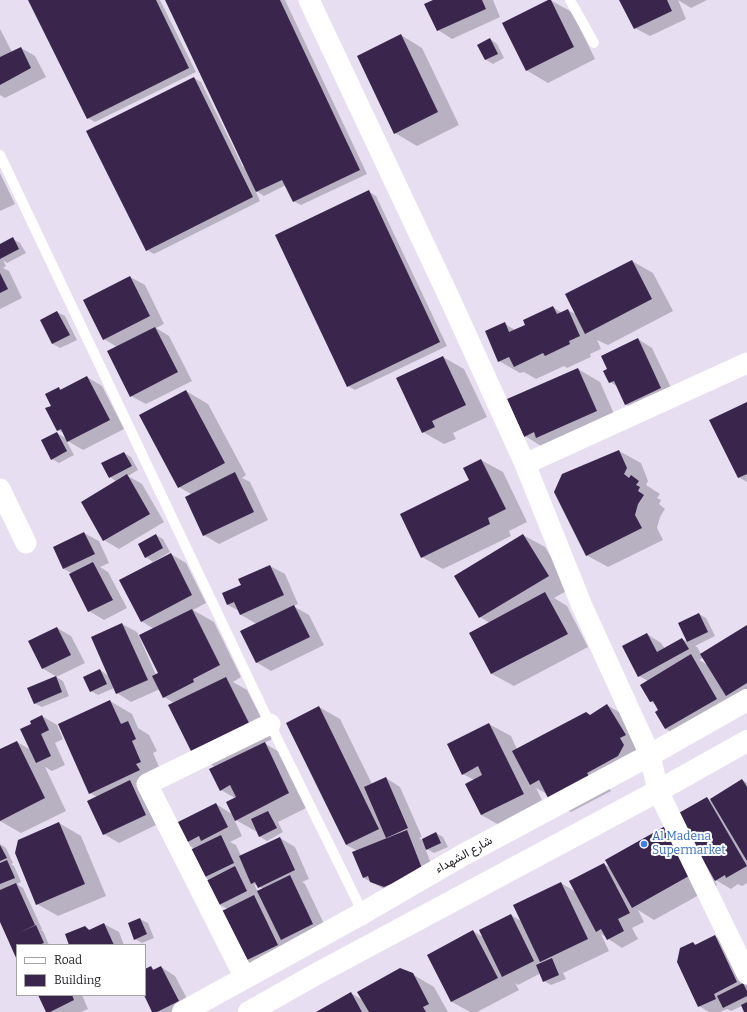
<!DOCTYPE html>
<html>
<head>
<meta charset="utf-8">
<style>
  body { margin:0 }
  #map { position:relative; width:747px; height:1012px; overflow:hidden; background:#e7def2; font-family:Bitter,serif }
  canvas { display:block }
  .legend { position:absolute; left:16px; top:944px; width:130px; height:52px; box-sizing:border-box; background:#fff; border:1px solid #a4a3a5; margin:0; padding:5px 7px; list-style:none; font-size:12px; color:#1b181f }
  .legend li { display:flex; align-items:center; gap:8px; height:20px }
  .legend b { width:20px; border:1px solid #a4a3a5 }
</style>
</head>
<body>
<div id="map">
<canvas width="747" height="1012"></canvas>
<ul class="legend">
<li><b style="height:5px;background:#fff"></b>Road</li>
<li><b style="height:11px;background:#3a264d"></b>Building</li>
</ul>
</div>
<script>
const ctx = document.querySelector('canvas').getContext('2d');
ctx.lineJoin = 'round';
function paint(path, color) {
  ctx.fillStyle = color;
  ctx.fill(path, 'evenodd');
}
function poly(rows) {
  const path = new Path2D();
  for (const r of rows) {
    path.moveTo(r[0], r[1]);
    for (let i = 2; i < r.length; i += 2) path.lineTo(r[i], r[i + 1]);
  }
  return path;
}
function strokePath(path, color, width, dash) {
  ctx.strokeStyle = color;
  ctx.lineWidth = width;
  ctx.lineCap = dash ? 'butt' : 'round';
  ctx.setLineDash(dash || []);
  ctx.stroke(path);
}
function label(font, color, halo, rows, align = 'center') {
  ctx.font = font + ' Bitter,Vazirmatn,serif';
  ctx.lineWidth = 4;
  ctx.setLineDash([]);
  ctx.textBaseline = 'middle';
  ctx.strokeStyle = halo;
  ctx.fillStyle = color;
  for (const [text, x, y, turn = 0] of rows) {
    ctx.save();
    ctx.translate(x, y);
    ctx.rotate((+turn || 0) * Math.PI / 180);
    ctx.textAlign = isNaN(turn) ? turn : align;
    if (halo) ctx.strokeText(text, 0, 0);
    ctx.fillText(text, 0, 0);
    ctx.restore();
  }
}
paint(poly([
  [29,0,160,0,196,72,95,122,88,118],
  [166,0,285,0,367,174,301,205,293,201,286,185,264,196,255,190,260,201,154,254,147,250,194,78,201,82,243,167,245,166],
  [435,0,493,0,500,17,452,39,438,30],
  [550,0,572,12,595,59,548,83,526,70],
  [620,0,707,0,691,8,678,0,686,19,650,36,635,28],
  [0,29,12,52,21,48,35,56,46,77,5,98,0,95],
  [401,35,422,48,459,125,417,146,395,133],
  [490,39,497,44,504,58,493,64,486,60],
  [0,173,15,204,0,211],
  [369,192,376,196,447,346,355,390,348,386],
  [13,239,20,243,26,253,7,263,3,260,6,266,3,268,9,271,22,298,0,309,0,246],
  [632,261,653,273,673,311,608,345,597,340,601,349,590,354,591,357,567,368,564,366,536,379,524,372,520,373,499,361,505,324,515,330,526,325,553,307,562,313,568,310,577,315],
  [130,277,145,285,164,324,156,328,169,336,192,381,146,404,131,396,117,347,104,339],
  [57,312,65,316,77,340,60,348,53,344,41,320],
  [638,339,652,348,675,396,640,413,625,404,618,387,610,382],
  [443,357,464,369,487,417,453,433,456,439,444,444,423,432],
  [578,369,600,382,618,423,546,449,525,436],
  [87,377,102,386,124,429,83,450,66,440,74,455,59,463,52,459,57,433,67,439,65,434,58,430,52,406,59,388,62,390],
  [186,391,208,404,246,475,242,478,250,482,268,520,219,544,204,535,191,494,179,487],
  [747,403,747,482,738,477],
  [619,451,641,463,648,481,646,485,660,494,657,498,661,500,659,504,665,509,660,517,657,528,663,540,608,567,586,555],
  [124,453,131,457,138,470,128,476,142,484,164,522,119,549,104,540,117,482,110,477],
  [481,460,503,472,527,522,509,531,511,536,443,569,422,557,470,481],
  [84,533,99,541,109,563,100,567,108,572,127,608,104,620,89,611,71,575,73,574,64,569],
  [156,535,163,539,170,552,153,562,146,557],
  [523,535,545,547,570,589,554,598,567,606,588,647,514,686,492,674,470,633,490,623,480,617],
  [171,554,186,563,206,603,193,610,214,622,241,677,233,682,247,690,272,739,264,743,286,756,310,806,278,822,283,832,267,841,259,836,257,832,234,819,242,836,230,842,236,845,241,856,280,838,295,847,309,879,302,882,305,884,328,932,296,947,286,942,292,953,260,969,246,961,228,909,220,905,209,880,204,877,195,849,185,843,216,804,232,814,235,798,221,790,215,767,193,755,174,703,164,697,160,689,131,702,117,693,114,688,98,695,91,691,100,670,109,676,92,637,122,624,137,632,156,675,160,674,154,629,141,621],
  [254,884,263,889,258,892],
  [270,566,285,574,298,604,293,606,309,615,324,645,271,671,256,662,257,624,241,615,239,611,228,605,242,585],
  [699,614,706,618,715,636,695,646,697,647,701,654,747,626,747,708,687,741,666,729,656,712,659,710,655,704,650,701,648,681,639,676,647,634,661,643,665,649,682,639,688,642,679,624],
  [703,658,708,665,699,660],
  [57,628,71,636,85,663,56,677,63,681,69,696,42,707,34,703,29,689,57,677,42,668],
  [110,701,132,714,138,728,149,735,157,751,153,753,162,774,157,776,160,823,119,843,104,834,89,801,97,797,90,793],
  [607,705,629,718,641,751,608,786,611,791,571,812,550,799,547,794,536,788,545,806,503,827,481,815,474,780,463,774,489,724,511,736,517,749,591,715],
  [319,707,340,719,372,784,386,778,400,787,422,837,419,838,422,840,436,833,443,837,448,847,434,853,425,848,437,879,386,890,364,878,358,851,346,845],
  [42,716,57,725,63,739,55,743,65,765,52,771,45,767,66,811,21,833,0,821,0,750,17,742,31,750,32,724],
  [742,780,747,783,747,883,742,886,738,884,731,889,714,879,717,885,654,920,638,910,644,922,632,928,638,939,622,948,601,934,609,951,563,973,566,979,551,985,544,981,541,973,518,985,515,983,519,990,477,1012,470,1012,452,1002,428,955,473,931,483,937,511,915,523,922,561,883,576,892,604,864,611,868,707,798,710,800],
  [59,823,81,836,106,896,58,916,37,904],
  [0,844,6,848,13,863,11,864,14,866,21,882,17,884,23,888,42,929,41,930,43,931,49,945,17,945,17,958,0,920],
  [140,919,148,923,154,938,142,943,135,939,129,923],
  [104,924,119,932,124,945,70,945,84,927,90,930],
  [715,936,729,944,747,982,747,1012,745,1012,742,1006,731,1011,727,1009,720,1012,709,1012,699,1006,693,943,697,945],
  [151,967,155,970,161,967,175,976,193,1010,188,1012,154,1012,145,995,145,970],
  [412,974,434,987,448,1012,318,1012,351,993,364,1001],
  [39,995,82,995,88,1009,81,1012,47,1012]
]), '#0003');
paint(poly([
  [28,0,156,0,189,68,87,119],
  [165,0,280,0,360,170,293,202,282,180,256,192],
  [433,0,482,0,486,9,437,31,424,4],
  [548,0,551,0,574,47,526,71,502,23],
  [619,0,667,0,672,11,634,29],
  [401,34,438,112,394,134,357,56],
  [490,38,498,54,485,60,477,45],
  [21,47,31,68,0,85,0,57],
  [194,77,253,197,146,251,86,131],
  [369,190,440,342,347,387,275,235],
  [13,237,19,249,0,259,0,244],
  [632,260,652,299,585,334,565,294],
  [0,273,8,289,0,293],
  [130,276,150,316,103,340,83,300],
  [553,306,557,314,568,309,580,336,569,341,570,344,545,356,543,353,514,367,509,357,498,362,485,331,505,322,509,332,525,325,523,320],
  [57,311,70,335,52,344,40,320],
  [155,327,178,372,130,397,107,351],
  [638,338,661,388,625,405,614,381,609,383,603,371,607,369,601,356],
  [443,356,466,405,432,421,435,427,422,433,396,378],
  [578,368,597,411,536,438,534,432,524,437,507,399],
  [87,376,110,420,67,442,61,429,57,431,45,408,51,406,45,394,59,387,60,390],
  [186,390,225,463,178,488,139,415],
  [747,402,747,474,738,478,709,420],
  [57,432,67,451,51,460,41,440],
  [619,450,627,468,624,474,629,478,631,475,639,481,636,485,640,487,638,491,644,495,638,504,635,515,642,528,586,556,554,492,562,474],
  [124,452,132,466,109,478,101,463],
  [481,459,506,509,488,518,490,524,421,558,400,514,469,480,463,468],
  [235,472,254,512,203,536,185,497],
  [127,474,150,514,103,541,81,502],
  [84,532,95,554,63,569,53,547],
  [156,534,163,548,145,558,138,544],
  [523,534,549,576,479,618,454,576],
  [171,553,192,595,141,622,119,580],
  [93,562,113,600,88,612,69,574],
  [270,565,284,595,240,615,234,602,227,605,222,593,241,585,238,579],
  [545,592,568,634,491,674,469,633],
  [294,605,310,637,256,663,240,631],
  [192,609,220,665,193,679,194,682,163,698,152,676,158,673,139,635],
  [699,613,708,632,687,642,678,623],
  [122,623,148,680,116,694,91,637],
  [747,625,747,683,726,696,700,654],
  [57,627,71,655,42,669,28,641],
  [647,633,657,652,682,638,689,649,638,677,622,646],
  [691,654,717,699,665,729,655,712,658,710,653,701,650,702,640,685],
  [100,669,107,684,90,692,83,677],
  [56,676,62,692,34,704,27,688],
  [226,677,251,727,193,755,168,705],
  [110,700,121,724,128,721,136,739,132,741,141,762,136,764,140,770,89,794,58,724],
  [607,704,626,735,620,738,624,745,618,756,587,773,590,778,549,800,539,780,530,785,512,751,586,712,590,715],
  [319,706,379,829,346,845,286,723],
  [42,715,49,730,41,734,51,756,36,763,20,729,31,724,30,721],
  [489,723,524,794,481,815,465,784,482,775,478,766,462,775,447,744],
  [17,741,45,798,0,821,0,749],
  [265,742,289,793,235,821,226,802,236,797,230,785,220,791,209,769],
  [386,777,408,828,386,838,364,787],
  [742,779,747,787,747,861,710,799],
  [130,780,146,815,103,835,87,801],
  [707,797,747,866,726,878,725,875,715,881,677,814],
  [216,803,228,827,201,841,199,836,184,844,174,824],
  [268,811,277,828,259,837,251,819],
  [59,822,85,884,36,905,15,853,18,840],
  [669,824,696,872,632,908,605,860],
  [407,830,423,871,384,887,370,882,368,876,363,878,352,852],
  [436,832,441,843,426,850,422,839],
  [221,835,234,863,203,878,190,850],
  [280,837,295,870,258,888,255,882,251,884,239,856],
  [0,845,7,858,0,861],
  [7,860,15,878,0,884,0,863],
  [604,863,630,913,618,919,624,931,607,940,601,929,596,932,569,881],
  [235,866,247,891,219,905,206,881],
  [290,875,313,924,281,940,257,891],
  [561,882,588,939,540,962,513,905],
  [16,883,35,925,19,933,36,925,44,943,38,945,17,945,17,960,0,922,0,890],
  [254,895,278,945,245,961,220,912],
  [511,914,534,961,502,977,479,930],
  [140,918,147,934,134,940,128,923],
  [104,923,114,945,69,945,65,934,85,926,89,930],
  [473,930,498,978,451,1002,427,955],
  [715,935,737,982,714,994,716,999,698,1007,677,962,680,948,693,942,695,945],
  [552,958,559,975,543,982,536,965],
  [151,966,153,970,161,966,179,1001,157,1012,152,1012,144,995,145,995,145,969],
  [400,968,413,973,429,1004,423,1007,426,1012,369,1012,357,992],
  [743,983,747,991,747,996,723,1008,717,996],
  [351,992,362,1012,316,1012],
  [38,995,72,995,74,1000,50,1012,46,1012],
  [747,1002,747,1012,744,1012,741,1005]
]), '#3a264d');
strokePath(poly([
  [570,0,594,43],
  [0,155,270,724,363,913]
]), '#fff', 10);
strokePath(poly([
  [309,0,449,297,525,464,582,606,650,755,658,791,747,974],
  [525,464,747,363],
  [0,489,26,543],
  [245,978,147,784,270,724]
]), '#fff', 21);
strokePath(poly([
  [183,1012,363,913,463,855,650,755,747,700],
  [249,1012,320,972,658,791,747,741]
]), '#fff', 22);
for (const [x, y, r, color] of [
  [644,844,4,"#3f7fe0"]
]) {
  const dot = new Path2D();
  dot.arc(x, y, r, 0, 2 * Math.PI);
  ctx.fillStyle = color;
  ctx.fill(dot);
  strokePath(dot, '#fff', 1.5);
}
label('12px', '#366cbe', '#fff', [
  ["Al Madena",652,837],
  ["Supermarket",652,851]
], 'left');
label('12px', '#1b181f', '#fff', [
  ["شارع الشهداء",464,855,-29]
]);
</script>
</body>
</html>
